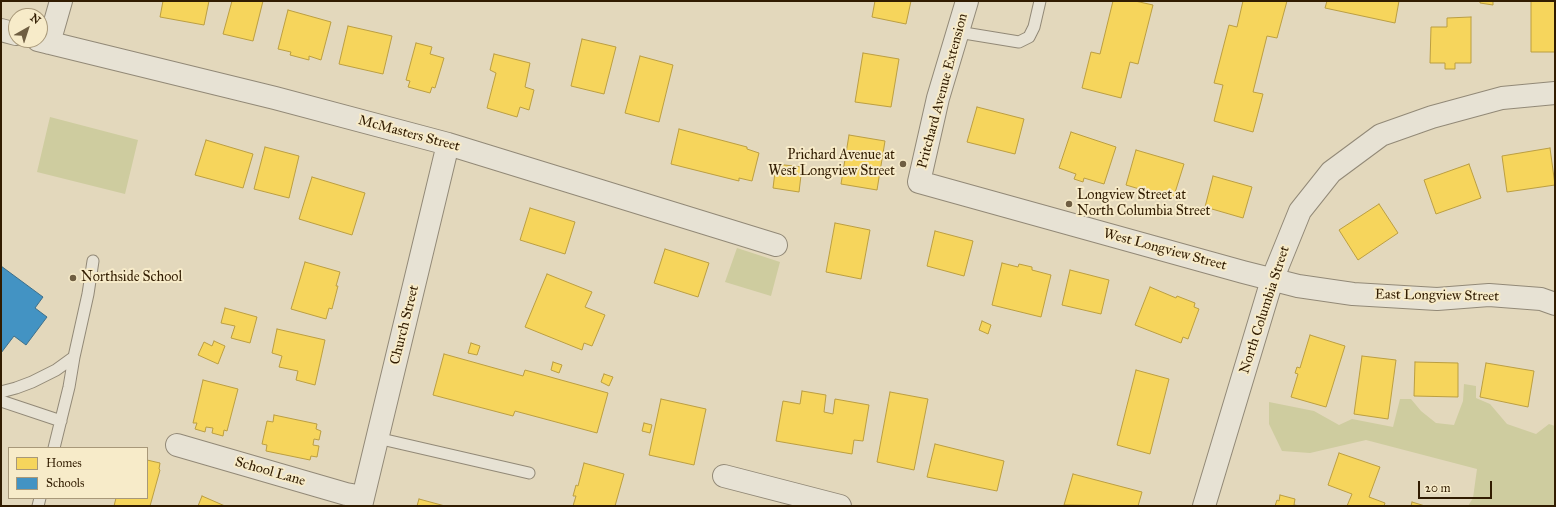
<!DOCTYPE html>
<html>
<head>
<meta charset="utf-8">
<style>
  body { margin:0 }
  #map { position:relative; width:1556px; height:507px; overflow:hidden; background:#e3d8bc; font-family:"IM FELL Great Primer",serif }
  canvas { display:block }
  .frame { position:absolute; inset:0; border:2px solid #311c01; pointer-events:none }
  .legend { position:absolute; left:8px; top:447px; width:140px; height:52px; box-sizing:border-box; background:#f7ebc9; border:1px solid #a89879; margin:0; padding:5px 7px; list-style:none; font-size:12px; color:#311c01 }
  .legend li { display:flex; align-items:center; gap:8px; height:20px }
  .legend b { width:20px; border:1px solid #a89879 }
  .north { position:absolute; left:8px; top:8px; width:40px; height:40px; box-sizing:border-box; background:#f7ebc9; border:1px solid #a89879; border-radius:50%; rotate:39deg; font-size:11px; font-weight:700; line-height:16px; text-align:center; color:#311c01 }
  .north::after { content:''; display:block; margin:auto; width:14px; height:18px; background:#6f5e42; clip-path:polygon(50% 0,100% 100%,50% 72%,0 100%) }
  .scale { position:absolute; left:1418px; top:481px; width:74px; height:18px; box-sizing:border-box; border:2px solid #311c01; border-top:0; padding-left:5px; font-size:12px; line-height:14px; white-space:nowrap; color:#311c01; -webkit-text-stroke:3px #f7ebc9; paint-order:stroke }
</style>
</head>
<body>
<div id="map">
<canvas width="1556" height="507"></canvas>
<div class="frame"></div>
<ul class="legend">
<li><b style="height:11px;background:#f6d55c"></b>Homes</li>
<li><b style="height:11px;background:#4393c3"></b>Schools</li>
</ul>
<div class="north">N</div>
<div class="scale">20 m</div>
</div>
<script>
const ctx = document.querySelector('canvas').getContext('2d');
ctx.lineJoin = 'round';
function paint(path, color) {
  ctx.fillStyle = color;
  ctx.fill(path, 'evenodd');
}
function poly(rows) {
  const path = new Path2D();
  for (const r of rows) {
    path.moveTo(r[0], r[1]);
    for (let i = 2; i < r.length; i += 2) path.lineTo(r[i], r[i + 1]);
  }
  return path;
}
function strokePath(path, color, width, dash) {
  ctx.strokeStyle = color;
  ctx.lineWidth = width;
  ctx.lineCap = dash ? 'butt' : 'round';
  ctx.setLineDash(dash || []);
  ctx.stroke(path);
}
function label(font, color, halo, rows, align = 'center') {
  ctx.font = font + ' "IM FELL Great Primer",serif';
  ctx.lineWidth = 4;
  ctx.setLineDash([]);
  ctx.textBaseline = 'middle';
  ctx.strokeStyle = halo;
  ctx.fillStyle = color;
  for (const [text, x, y, turn = 0] of rows) {
    ctx.save();
    ctx.translate(x, y);
    ctx.rotate((+turn || 0) * Math.PI / 180);
    ctx.textAlign = isNaN(turn) ? turn : align;
    if (halo) ctx.strokeText(text, 0, 0);
    ctx.fillText(text, 0, 0);
    ctx.restore();
  }
}
paint(poly([
  [50,117,138,140,125,194,37,172],
  [737,248,780,262,771,296,725,282],
  [1464,384,1476,386,1476,398,1490,404,1507,424,1536,434,1549,424,1555,426,1555,506,1468,506,1473,498,1477,469,1366,440,1310,453,1282,451,1269,424,1269,402,1314,411,1339,425,1352,419,1393,427,1400,399,1411,399,1421,411,1436,423,1454,425,1463,401]
]), '#cecc9f');
const homes = poly([
  [163,1,209,1,204,25,160,17,163,1],
  [232,1,263,1,253,41,223,34,232,1],
  [875,1,911,1,906,24,872,17,875,1],
  [1113,1,1135,1,1153,5,1138,64,1130,62,1121,98,1082,88,1091,52,1100,54,1113,1],
  [1243,1,1287,1,1277,38,1267,36,1253,92,1263,94,1253,132,1214,121,1223,85,1214,83,1229,25,1237,27,1243,1],
  [1327,1,1399,1,1395,23,1325,8,1327,1],
  [1480,1,1493,1,1493,5,1480,3,1480,1],
  [1531,1,1555,1,1555,52,1531,52,1531,1],
  [288,10,331,22,321,60,309,56,309,60,290,55,291,52,278,49,288,10],
  [1471,17,1471,63,1455,63,1455,69,1445,69,1445,63,1430,63,1431,27,1447,27,1447,18,1471,17],
  [348,26,392,36,383,74,339,64,348,26],
  [582,39,616,47,604,94,571,86,582,39],
  [416,43,432,47,430,54,444,58,435,88,432,87,430,93,408,87,410,81,406,80,416,43],
  [863,53,899,59,891,107,855,102,863,53],
  [494,54,530,63,525,87,534,90,529,110,520,107,517,117,487,108,496,73,490,70,494,54],
  [640,56,673,65,659,122,625,113,640,56],
  [977,107,1024,119,1015,154,967,142,977,107],
  [679,129,747,147,747,149,759,153,752,181,739,178,739,181,671,164,679,129],
  [1071,132,1116,147,1104,184,1084,178,1083,182,1074,179,1076,174,1059,168,1071,132],
  [849,135,885,141,877,190,841,184,849,135],
  [206,140,253,154,243,188,195,175,206,140],
  [265,147,299,156,289,198,254,189,265,147],
  [1550,148,1555,185,1507,192,1502,156,1550,148],
  [1136,150,1184,164,1173,199,1126,185,1136,150],
  [776,164,802,167,799,192,773,188,776,164],
  [1469,164,1481,198,1436,214,1424,180,1469,164],
  [1213,176,1252,187,1243,218,1205,207,1213,176],
  [312,177,365,193,352,235,299,219,312,177],
  [1379,204,1398,233,1358,260,1339,230,1379,204],
  [530,208,575,222,565,254,520,240,530,208],
  [835,223,870,230,861,279,826,272,835,223],
  [935,231,973,241,964,276,927,266,935,231],
  [665,249,709,263,698,297,654,283,665,249],
  [305,262,340,272,336,286,338,286,332,309,329,308,326,319,291,309,305,262],
  [1002,263,1018,267,1019,264,1032,267,1032,270,1051,275,1041,317,992,305,1002,263],
  [1070,270,1109,280,1101,314,1062,305,1070,270],
  [547,274,592,292,585,307,605,315,592,346,584,343,582,350,525,327,547,274],
  [1150,287,1176,298,1177,296,1195,303,1194,307,1199,309,1188,339,1183,337,1181,343,1135,325,1150,287],
  [225,308,257,317,250,343,231,338,235,326,221,323,225,308],
  [982,321,991,325,988,334,979,330,982,321],
  [277,329,325,340,315,385,296,380,298,371,279,367,282,356,272,353,277,329],
  [1310,335,1345,346,1326,407,1291,397,1298,374,1295,373,1297,367,1300,368,1310,335],
  [214,341,225,346,218,364,198,355,204,342,212,346,214,341],
  [471,343,480,346,477,355,468,353,471,343],
  [444,354,523,376,525,370,608,393,597,433,515,411,513,416,433,395,444,354],
  [1362,356,1396,360,1388,419,1354,414,1362,356],
  [553,362,562,365,559,373,551,370,553,362],
  [1415,362,1458,363,1458,397,1414,396,1415,362],
  [1486,363,1534,371,1528,407,1480,397,1486,363],
  [1136,370,1169,379,1150,454,1117,445,1136,370],
  [604,374,613,377,609,386,601,382,604,374],
  [203,380,238,389,227,431,224,430,223,436,212,433,213,428,206,427,205,432,195,429,197,423,193,423,203,380],
  [802,391,826,395,824,412,833,414,835,399,869,405,863,441,854,440,852,454,776,441,783,401,800,404,802,391],
  [890,392,928,399,914,470,877,462,890,392],
  [661,399,706,409,694,465,649,455,661,399],
  [274,415,317,424,316,429,321,431,319,440,314,439,313,445,319,446,317,457,311,456,310,460,266,451,267,445,262,444,267,421,273,422,274,415],
  [644,423,652,425,650,433,642,431,644,423],
  [935,444,1004,461,997,491,927,477,935,444],
  [1339,453,1380,467,1369,497,1385,503,1384,506,1347,506,1352,494,1328,485,1339,453],
  [147,460,160,463,159,469,160,470,150,506,114,506,116,498,147,498,147,460],
  [584,463,624,474,615,506,573,506,576,496,573,496,576,485,578,486,584,463],
  [1073,474,1142,492,1138,506,1064,505,1073,474],
  [1280,495,1295,499,1294,505,1300,506,1275,506,1277,500,1279,501,1280,495],
  [202,496,225,506,198,506,202,496],
  [419,499,445,506,417,506,419,499],
  [1412,502,1425,506,1411,506,1412,502]
]);
paint(homes, '#f6d55c');
strokePath(homes, '#bb9e41', 1);
const schools = poly([
  [1,266,43,297,35,308,47,317,26,345,14,336,1,353,1,266]
]);
paint(schools, '#4393c3');
strokePath(schools, '#3e6f89', 1);
const lane = poly([
  [958,32,1019,42,1029,37,1034,27,1040,1],
  [1,392,16,388,32,382,56,370,74,357],
  [1,401,61,421],
  [377,438,529,473],
  [54,448,69,387,74,357,88,294,93,261],
  [38,506,40,498]
]);
const street = poly([
  [967,1,938,98,919,182,1243,272,1298,286,1353,294,1437,299,1489,295,1541,299,1555,304],
  [1,30,16,34],
  [38,40,275,98,448,144,776,245],
  [49,43,61,1],
  [177,445,346,494,363,497],
  [724,476,840,506],
  [361,506,448,144],
  [1204,506,1272,280,1300,211,1331,172,1381,135,1432,117,1502,98,1555,93]
]);
strokePath(lane, '#928977', 13);
strokePath(street, '#928977', 24);
strokePath(lane, '#e7e2d4', 11);
strokePath(street, '#e7e2d4', 22);
for (const [x, y, r, color] of [
  [903,164,4,"#6f5e42"],
  [1069,204,4,"#6f5e42"],
  [73,278,4,"#6f5e42"]
]) {
  const dot = new Path2D();
  dot.arc(x, y, r, 0, 2 * Math.PI);
  ctx.fillStyle = color;
  ctx.fill(dot);
  strokePath(dot, '#f7ebc9', 1.5);
}
label('14px', '#311c01', '#f7ebc9', [
  ["Pritchard Avenue Extension",943,91,-75],
  ["McMasters Street",409,134,15],
  ["West Longview Street",1165,250,15],
  ["East Longview Street",1437,296,1],
  ["North Columbia Street",1265,310,-72],
  ["Church Street",405,325,-76],
  ["School Lane",270,472,16]
]);
label('14px', '#311c01', '#f7ebc9', [
  ["Prichard Avenue at",895,156,"right"],
  ["West Longview Street",895,172,"right"],
  ["Longview Street at",1077,196],
  ["North Columbia Street",1077,212],
  ["Northside School",81,278]
], 'left');
</script>
</body>
</html>
